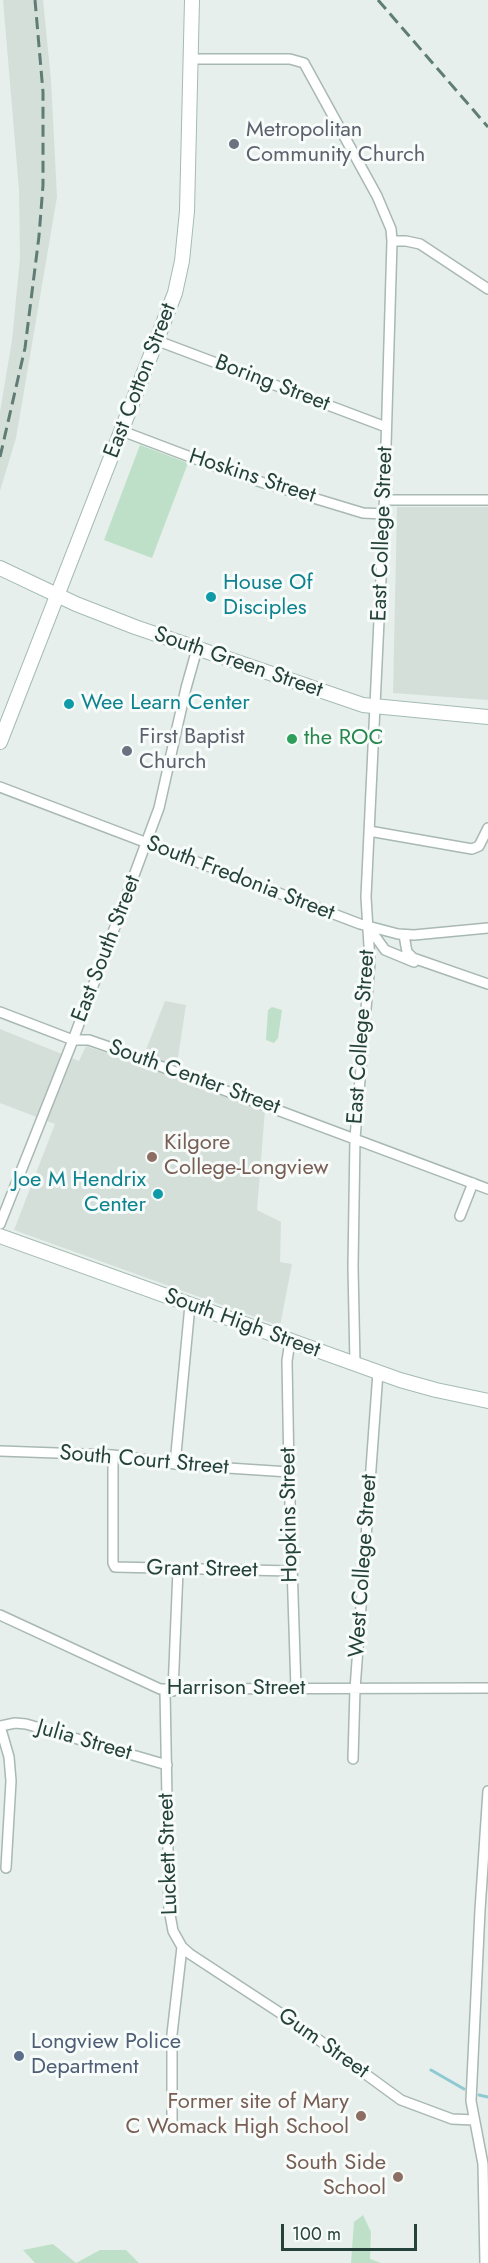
<!DOCTYPE html>
<html>
<head>
<meta charset="utf-8">
<style>
  body { margin:0 }
  #map { position:relative; width:488px; height:2263px; overflow:hidden; background:#e6efeb; font-family:Jost,sans-serif }
  canvas { display:block }
  .scale { position:absolute; left:281px; top:2224px; width:136px; height:27px; box-sizing:border-box; border:3px solid #24423a; border-top:0; padding-left:8px; font-size:18px; line-height:21px; white-space:nowrap; color:#24423a; -webkit-text-stroke:4px #f7fbf9; paint-order:stroke }
</style>
</head>
<body>
<div id="map">
<canvas width="488" height="2263"></canvas>
<div class="scale">100 m</div>
</div>
<script>
const ctx = document.querySelector('canvas').getContext('2d');
ctx.lineJoin = 'round';
function paint(path, color) {
  ctx.fillStyle = color;
  ctx.fill(path, 'evenodd');
}
function poly(rows) {
  const path = new Path2D();
  for (const r of rows) {
    path.moveTo(r[0], r[1]);
    for (let i = 2; i < r.length; i += 2) path.lineTo(r[i], r[i + 1]);
  }
  return path;
}
function strokePath(path, color, width, dash) {
  ctx.strokeStyle = color;
  ctx.lineWidth = width;
  ctx.lineCap = dash ? 'butt' : 'round';
  ctx.setLineDash(dash || []);
  ctx.stroke(path);
}
function label(font, color, halo, rows, align = 'center') {
  ctx.font = font + ' Jost,sans-serif';
  ctx.lineWidth = 6;
  ctx.setLineDash([]);
  ctx.textBaseline = 'middle';
  ctx.strokeStyle = halo;
  ctx.fillStyle = color;
  for (const [text, x, y, turn = 0] of rows) {
    ctx.save();
    ctx.translate(x, y);
    ctx.rotate((+turn || 0) * Math.PI / 180);
    ctx.textAlign = isNaN(turn) ? turn : align;
    if (halo) ctx.strokeText(text, 0, 0);
    ctx.fillText(text, 0, 0);
    ctx.restore();
  }
}
paint(poly([
  [3,0,43,0,51,80,57,197,16,438,0,491,0,412,12,340,20,258,19,190],
  [397,507,488,507,488,700,393,693],
  [165,1001,186,1005,175,1077,265,1110,257,1210,281,1222,280,1262,292,1264,280,1326,14,1230,55,1124,0,1103,0,1029,79,1061,86,1046,140,1065]
]), '#d4dfda');
paint(poly([
  [140,445,188,463,152,558,104,540],
  [272,1007,282,1010,278,1038,274,1043,266,1040,268,1010],
  [363,2215,371,2232,370,2259,381,2263,351,2263,354,2222],
  [53,2244,76,2263,100,2250,126,2250,139,2263,35,2263,23,2250]
]), '#bfe0c8');
strokePath(poly([
  [431,2070,464,2089],
  [479,2095,488,2097]
]), '#8ec9d4', 3);
const street = poly([
  [192,59,290,59,304,63,377,196,391,229,392,241,384,514,366,897,370,962,355,1138,353,1267,355,1364],
  [392,241,406,241,420,244,488,289],
  [158,341,386,427],
  [122,431,222,469,264,483,363,513,384,514],
  [385,500,488,500],
  [0,787,360,924,398,934,414,935,488,928],
  [369,831,472,849,479,846,488,828],
  [370,929,385,950,414,962],
  [404,935,407,952,413,958,488,984],
  [0,1012,73,1040,89,1040,109,1047,488,1189],
  [460,1216,473,1183],
  [0,1224,73,1040,159,808,186,688,197,649],
  [290,1341,287,1361,289,1472,296,1689],
  [0,1451,113,1455,182,1465,289,1472],
  [113,1455,113,1563,115,1567,291,1571],
  [175,1464,190,1305],
  [0,1615,160,1689,488,1688],
  [165,1690,169,1909,173,1931,182,1947,172,2034,172,2124],
  [173,1691,178,1570],
  [0,1726,15,1723,26,1724,167,1765],
  [0,1726,9,1757,11,1781,6,1868],
  [353,1759,355,1689,378,1372],
  [182,1947,190,1954,297,2024,401,2100,452,2119,474,2120],
  [485,2263,483,2164,471,2101,480,1910,488,1791]
]);
const secondary = poly([
  [0,568,76,604,135,627,363,705,488,717],
  [0,742,175,293,182,261,187,211,192,0],
  [0,1236,400,1380,436,1390,488,1401]
]);
strokePath(street, '#a8b8b2', 12);
strokePath(secondary, '#a4bbb3', 16);
strokePath(street, '#fff', 9);
strokePath(secondary, '#fff', 14);
strokePath(poly([
  [378,0,488,127],
  [0,457,25,348,39,236,43,185,43,92,35,0]
]), '#5f7d75', 3, [12, 6]);
for (const [x, y, r, color] of [
  [234,144,6,"#6b7280"],
  [211,597,6,"#0f9aa8"],
  [69,704,6,"#0f9aa8"],
  [292,739,6,"#2e9e5b"],
  [127,751,6,"#6b7280"],
  [152,1157,6,"#8d6e63"],
  [158,1194,6,"#0f9aa8"],
  [19,2056,6,"#5c6f8a"],
  [361,2116,6,"#8d6e63"],
  [398,2177,6,"#8d6e63"]
]) {
  const dot = new Path2D();
  dot.arc(x, y, r, 0, 2 * Math.PI);
  ctx.fillStyle = color;
  ctx.fill(dot);
  strokePath(dot, '#f7fbf9', 2);
}
label('22px', '#5b616d', '#f7fbf9', [
  ["Metropolitan",246,131],
  ["Community Church",246,156],
  ["First Baptist",139,738],
  ["Church",139,763]
], 'left');
label('22px', '#24423a', '#f7fbf9', [
  ["East Cotton Street",141,381,-69],
  ["Boring Street",272,384,21],
  ["Hoskins Street",252,477,18],
  ["East College Street",383,534,-88],
  ["South Green Street",238,663,19],
  ["South Fredonia Street",240,879,21],
  ["East South Street",107,949,-69],
  ["East College Street",362,1037,-86],
  ["South Center Street",194,1078,20],
  ["South High Street",242,1324,20],
  ["South Court Street",144,1461,5],
  ["Hopkins Street",290,1515,-91],
  ["West College Street",364,1566,-86],
  ["Grant Street",202,1570,1],
  ["Harrison Street",236,1689],
  ["Julia Street",84,1741,16],
  ["Luckett Street",169,1854,-92],
  ["Gum Street",323,2044,35]
]);
label('22px', '#0d838f', '#f7fbf9', [
  ["House Of",223,584],
  ["Disciples",223,609],
  ["Wee Learn Center",81,704],
  ["Joe M Hendrix",146,1181,"right"],
  ["Center",146,1206,"right"]
], 'left');
label('22px', '#27864d', '#f7fbf9', [
  ["the ROC",304,739]
], 'left');
label('22px', '#785e54', '#f7fbf9', [
  ["Kilgore",164,1144,"left"],
  ["College-Longview",164,1169,"left"],
  ["Former site of Mary",349,2103],
  ["C Womack High School",349,2128],
  ["South Side",386,2164],
  ["School",386,2189]
], 'right');
label('22px', '#4e5e75', '#f7fbf9', [
  ["Longview Police",31,2043],
  ["Department",31,2068]
], 'left');
</script>
</body>
</html>
